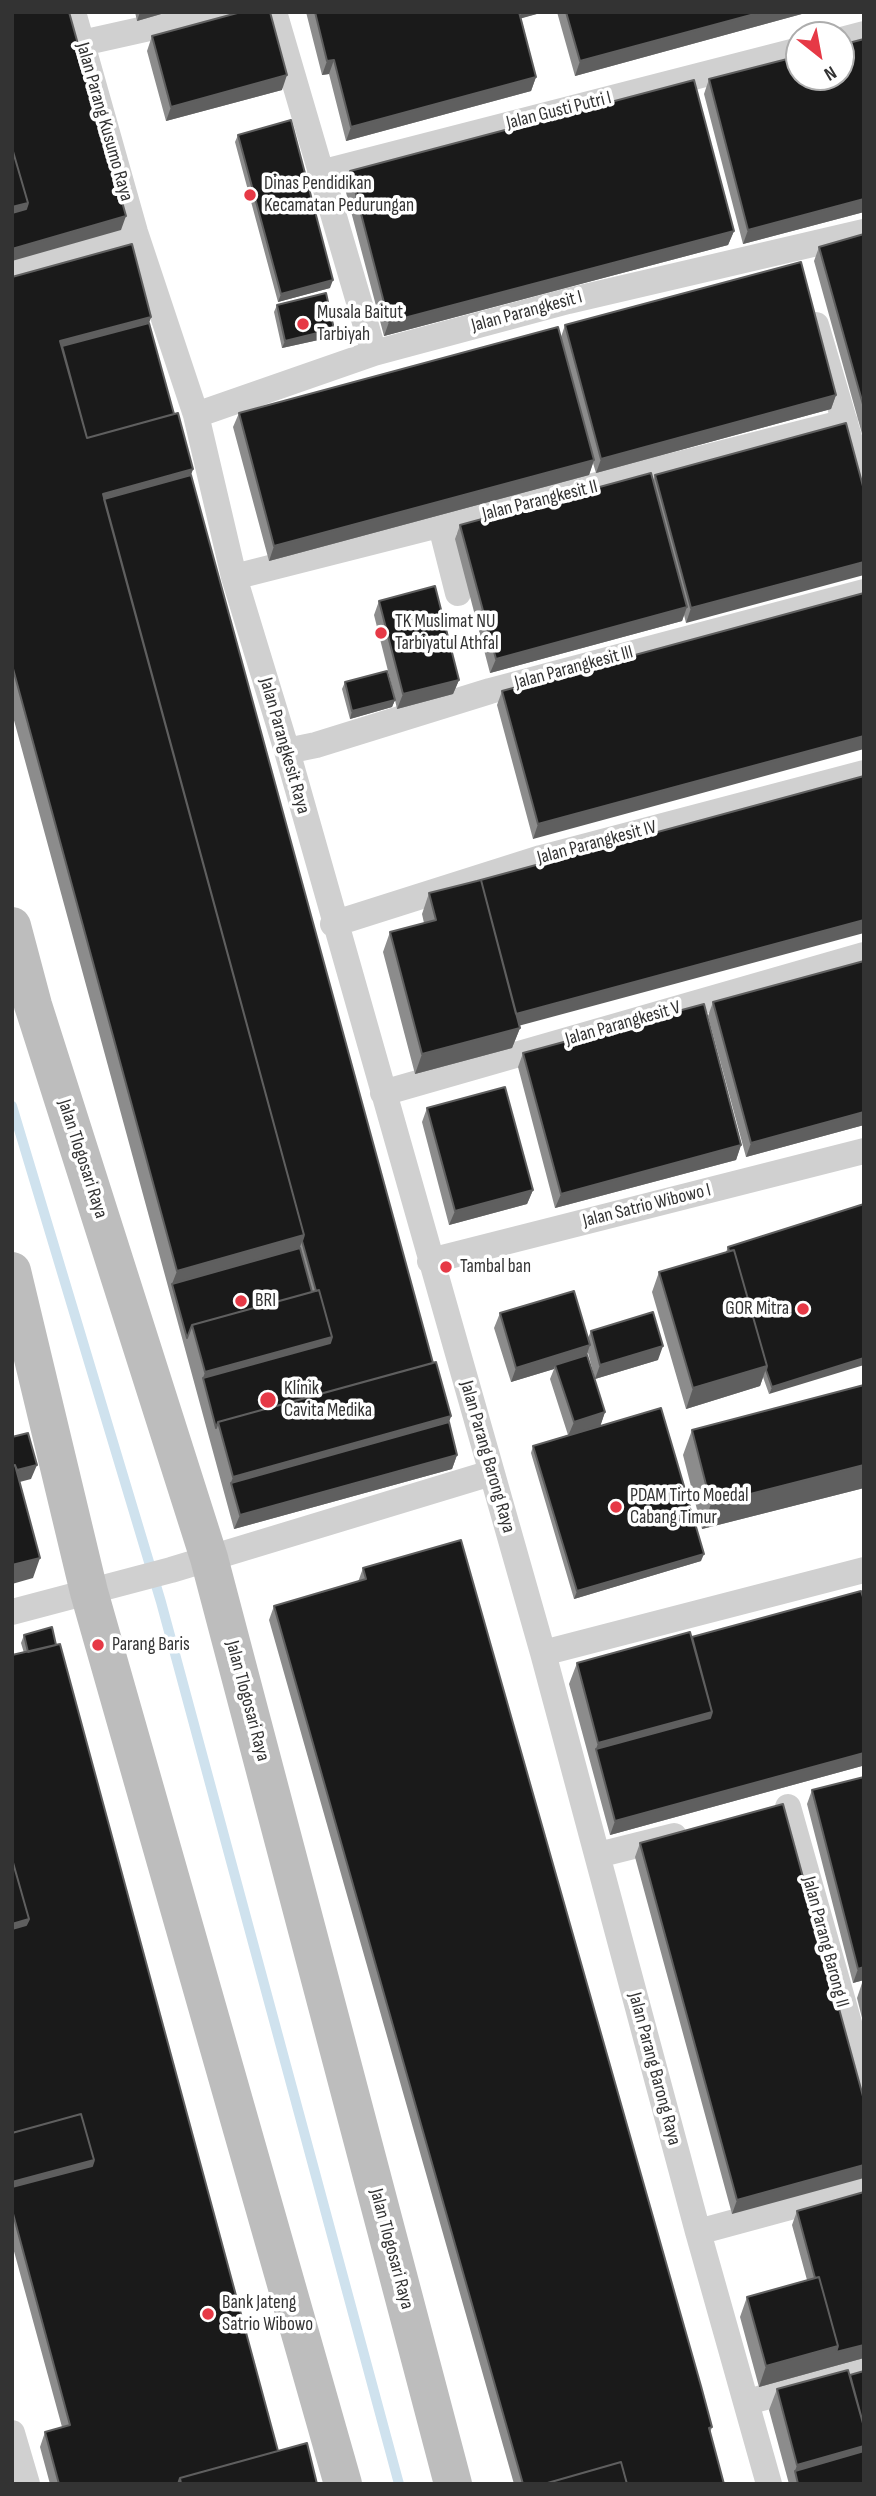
<!DOCTYPE html>
<html>
<head>
<meta charset="utf-8">
<style>
  body { margin:0 }
  #map { position:relative; width:876px; height:2496px; overflow:hidden; background:#fff; font-family:"Sofia Sans Condensed",sans-serif }
  canvas { display:block }
  .frame { position:absolute; inset:0; border:14px solid #333; pointer-events:none }
  .north { position:absolute; left:785px; top:21px; width:70px; height:70px; box-sizing:border-box; background:#fff; border:2px solid #adadad; border-radius:50%; rotate:149deg; font-size:19px; font-weight:700; line-height:28px; text-align:center; color:#333 }
  .north::after { content:''; display:block; margin:auto; width:24px; height:32px; background:#e63946; clip-path:polygon(50% 0,100% 100%,50% 72%,0 100%) }
</style>
</head>
<body>
<div id="map">
<canvas width="876" height="2496"></canvas>
<div class="frame"></div>
<div class="north">N</div>
</div>
<script>
const ctx = document.querySelector('canvas').getContext('2d');
ctx.lineJoin = 'round';
function poly(rows) {
  const path = new Path2D();
  for (const r of rows) {
    path.moveTo(r[0], r[1]);
    for (let i = 2; i < r.length; i += 2) path.lineTo(r[i], r[i + 1]);
  }
  return path;
}
function strokePath(path, color, width, dash) {
  ctx.strokeStyle = color;
  ctx.lineWidth = width;
  ctx.lineCap = dash ? 'butt' : 'round';
  ctx.setLineDash(dash || []);
  ctx.stroke(path);
}
function paint(path, color) {
  ctx.fillStyle = color;
  ctx.fill(path, 'evenodd');
}
function label(font, color, halo, rows, align = 'center') {
  ctx.font = font + ' "Sofia Sans Condensed",sans-serif';
  ctx.lineWidth = 7;
  ctx.setLineDash([]);
  ctx.textBaseline = 'middle';
  ctx.strokeStyle = halo;
  ctx.fillStyle = color;
  for (const [text, x, y, turn = 0] of rows) {
    ctx.save();
    ctx.translate(x, y);
    ctx.rotate((+turn || 0) * Math.PI / 180);
    ctx.textAlign = isNaN(turn) ? turn : align;
    if (halo) ctx.strokeText(text, 0, 0);
    ctx.fillText(text, 0, 0);
    ctx.restore();
  }
}
strokePath(poly([
  [12,1106,161,1602,399,2484]
]), '#cfe2ee', 10);
strokePath(poly([
  [73,12,135,232,196,415,234,577,287,751,543,1653,698,2232,769,2484],
  [274,12,374,353],
  [841,40,864,34],
  [82,43,221,12],
  [320,173,799,50],
  [12,267,135,232],
  [816,325,864,488],
  [196,415,374,353,568,301,864,232],
  [441,526,458,593],
  [234,577,845,422],
  [287,751,316,745,490,691,864,592],
  [333,924,541,858,864,773],
  [383,1093,864,955],
  [430,1261,864,1151],
  [12,1612,171,1570,491,1473],
  [543,1653,864,1570],
  [788,1807,864,2076],
  [598,1855,674,1836],
  [698,2232,864,2187],
  [747,2402,864,2371],
  [12,2433,27,2484]
]), '#d0d0d0', 26);
strokePath(poly([
  [12,926,33,1005,209,1558,453,2484],
  [12,1271,89,1592,343,2484]
]), '#bdbdbd', 38);
paint(poly([
  [135,12,168,12,137,21],
  [306,12,544,12,521,18,536,77,531,91,346,141,329,74,322,75],
  [557,12,809,12,575,76],
  [152,36,282,90,166,121,147,51],
  [864,39,864,212,743,244,704,94,709,79],
  [238,135,330,288,278,302,235,142],
  [350,171,734,231,728,245,384,336,344,185],
  [864,234,864,441,814,261,819,247],
  [12,277,151,317,149,323,174,414,193,469,191,475,433,1363,451,1416,449,1422,457,1455,452,1469,234,1529,12,713],
  [277,305,334,329,332,337,282,348,274,312],
  [565,325,836,395,831,409,596,473,593,463,589,475,269,561,233,427,239,413,561,337],
  [846,423,686,623,684,615,682,621,490,673,455,539,460,525,653,481,655,475],
  [864,593,533,839,497,705,502,691],
  [379,601,459,680,453,694,397,709,395,700,392,707,350,719,342,689,345,682,395,699,374,615],
  [429,893,520,1028,512,1048,415,1074,383,952,390,932,424,923,422,914],
  [864,961,864,1125,746,1157,708,1016,713,1002],
  [523,1053,741,1145,736,1160,555,1208,518,1067],
  [427,1108,533,1190,527,1204,449,1225,422,1122],
  [864,1204,769,1394,763,1377,760,1386,686,1409,652,1292,659,1272,726,1252,728,1247],
  [500,1313,588,1338,591,1331,658,1360,595,1379,588,1353,587,1355,605,1412,600,1426,701,1561,574,1599,531,1453,533,1446,568,1435,550,1379,554,1369,511,1382,494,1328],
  [864,1385,864,1488,702,1529,683,1455,692,1430],
  [363,1568,712,2427,710,2433,724,2484,514,2484,269,1620,274,1606,358,1582],
  [24,1635,278,2451,317,2484,50,2484,40,2447,45,2432,62,2427,12,2244,12,1655,24,1653,21,1643],
  [692,1637,862,1766,610,1835,569,1684,577,1663],
  [812,1790,864,1980,853,1983,807,1804],
  [640,1843,864,2100,732,2214,635,1857],
  [862,1983,864,1983,864,2026,857,1998],
  [797,2211,864,2358,759,2387,740,2317,747,2297,807,2280,792,2225],
  [850,2375,864,2484,789,2484,769,2410,777,2389]
]), '#8c8c8c');
paint(poly([
  [140,12,168,12,137,21],
  [522,12,544,12,519,19],
  [762,12,809,12,575,76,580,61],
  [334,60,329,74,322,75,327,61],
  [287,75,282,90,166,121,171,107],
  [536,77,531,91,346,141,351,127],
  [864,199,864,212,743,244,748,230],
  [28,203,21,223,12,226,12,207],
  [126,216,121,230,12,261,12,249],
  [734,231,728,245,384,336,389,322],
  [333,280,330,288,278,302,281,294],
  [151,317,144,337,62,359,60,341],
  [334,329,332,337,282,348,285,341],
  [836,395,831,409,596,473,601,459],
  [594,460,589,475,269,561,274,546],
  [193,469,186,489,104,512,103,494],
  [864,562,864,575,686,623,691,608],
  [687,607,682,621,490,673,496,659],
  [459,680,453,694,397,709,403,694],
  [395,700,392,707,350,719,352,711],
  [864,736,864,749,533,839,538,824],
  [864,920,864,933,507,1029,513,1015],
  [520,1028,512,1048,415,1074,422,1054],
  [864,1112,864,1125,746,1157,751,1143],
  [741,1145,736,1160,555,1208,561,1194],
  [533,1190,527,1204,449,1225,455,1211],
  [304,1235,297,1256,172,1284,177,1271],
  [332,1337,325,1357,203,1378,205,1372],
  [590,1345,585,1360,555,1365,554,1369,511,1382,516,1368],
  [663,1346,658,1360,595,1379,600,1365],
  [864,1358,864,1365,769,1394,772,1387],
  [767,1366,760,1386,686,1409,693,1388],
  [605,1412,600,1427,568,1436,574,1422],
  [451,1416,444,1437,231,1483,226,1497,233,1477],
  [457,1455,452,1469,234,1529,240,1515],
  [37,1465,31,1479,12,1484,12,1472],
  [864,1465,864,1488,702,1529,711,1504],
  [704,1554,701,1561,574,1599,577,1591],
  [40,1558,33,1578,12,1584,12,1565],
  [712,1712,704,1732,596,1749,598,1743],
  [864,1753,864,1762,862,1766,610,1835,615,1821],
  [29,1919,21,1940,12,1942,12,1924],
  [864,1967,864,1980,853,1983,858,1969],
  [94,2160,87,2180,12,2200,12,2182],
  [864,2165,864,2178,732,2214,737,2200],
  [864,2345,864,2358,831,2367,836,2352],
  [838,2346,831,2367,759,2387,766,2366],
  [864,2446,864,2458,795,2471,797,2465]
]), '#5f5f5f');
const building = poly([
  [12,12,69,12,126,216,12,249,12,213,26,209,28,203,12,148,12,12],
  [241,12,270,12,287,75,171,107,152,36,241,12],
  [315,12,519,12,536,77,351,127,334,60,327,61,315,12],
  [566,12,762,12,580,61,566,12],
  [864,39,864,199,748,230,709,79,799,56,799,77,841,77,841,45,864,39],
  [694,80,734,231,389,322,350,171,694,80],
  [291,120,333,280,281,294,238,135,291,120],
  [12,148,28,203,12,207,12,148],
  [864,234,864,408,819,247,864,234],
  [132,244,151,317,60,341,87,438,178,413,193,469,103,494,304,1235,177,1271,12,665,12,277,132,244],
  [801,262,836,395,601,459,565,325,801,262],
  [326,293,334,329,285,341,277,305,326,293],
  [149,323,174,414,87,438,62,346,149,323],
  [558,327,594,460,274,546,239,413,558,327],
  [846,423,864,490,864,562,691,608,655,475,846,423],
  [651,473,687,607,496,659,460,525,651,473],
  [191,475,433,1363,218,1422,216,1428,203,1378,330,1343,332,1337,319,1290,316,1291,302,1241,304,1235,104,499,191,475],
  [435,586,459,680,403,694,379,601,435,586],
  [864,593,864,736,538,824,502,691,864,593],
  [387,671,395,700,352,711,345,682,387,671],
  [864,776,864,920,516,1014,481,880,477,881,864,776],
  [481,880,520,1028,422,1054,390,932,436,920,429,893,481,880],
  [864,961,864,1112,751,1143,713,1002,864,961],
  [704,1004,741,1145,561,1194,523,1053,704,1004],
  [505,1087,533,1190,455,1211,427,1108,505,1087],
  [864,1204,864,1358,772,1387,766,1370,767,1366,734,1250,729,1251,728,1247,864,1204],
  [300,1248,312,1292,192,1325,187,1338,172,1284,300,1248],
  [734,1250,767,1366,693,1388,659,1272,734,1250],
  [319,1290,332,1337,205,1372,192,1325,319,1290],
  [574,1291,590,1345,516,1368,500,1313,574,1291],
  [653,1312,663,1346,600,1365,591,1331,653,1312],
  [587,1355,605,1412,574,1422,555,1365,587,1355],
  [436,1362,451,1416,233,1477,218,1422,436,1362],
  [864,1385,864,1465,711,1504,692,1430,864,1385],
  [661,1408,704,1554,577,1591,533,1446,661,1408],
  [449,1422,457,1455,240,1515,231,1483,449,1422],
  [28,1433,37,1465,17,1470,15,1465,12,1466,12,1437,28,1433],
  [15,1465,40,1558,12,1565,12,1466,15,1465],
  [461,1540,701,2386,712,2427,709,2428,724,2484,627,2484,621,2462,544,2484,523,2484,274,1606,366,1579,363,1568,461,1540],
  [861,1591,864,1600,864,1733,863,1734,864,1753,615,1821,596,1749,710,1718,712,1712,692,1637,861,1591],
  [52,1627,56,1645,28,1652,24,1635,52,1627],
  [690,1632,712,1712,598,1743,577,1663,690,1632],
  [60,1644,278,2451,180,2478,178,2484,59,2484,45,2432,70,2425,12,2210,12,2187,92,2166,94,2160,81,2114,12,2133,12,1929,26,1925,29,1919,12,1859,12,1655,60,1644],
  [864,1777,864,1967,858,1969,812,1790,864,1777],
  [783,1804,864,2100,864,2165,737,2200,640,1843,783,1804],
  [12,1859,29,1919,12,1924,12,1859],
  [81,2114,94,2160,12,2182,12,2133,81,2114],
  [864,2192,864,2345,836,2352,838,2346,819,2277,815,2278,797,2211,864,2192],
  [819,2277,838,2346,766,2366,747,2297,819,2277],
  [848,2370,864,2427,864,2446,797,2465,777,2389,848,2370],
  [864,2371,864,2427,850,2375,864,2371],
  [307,2443,317,2484,181,2484,180,2478,307,2443],
  [864,2451,864,2484,798,2484,795,2471,864,2451],
  [621,2462,627,2484,544,2484,621,2462]
]);
paint(building, '#1a1a1a');
strokePath(building, '#5f5f5f', 2);
for (const [x, y, r, color] of [
  [250,195,7,"#e63946"],
  [303,324,7,"#e63946"],
  [381,633,7,"#e63946"],
  [446,1267,7,"#e63946"],
  [241,1301,7,"#e63946"],
  [803,1309,7,"#e63946"],
  [268,1400,9,"#e63946"],
  [616,1507,7,"#e63946"],
  [98,1645,7,"#e63946"],
  [208,2314,7,"#e63946"]
]) {
  const dot = new Path2D();
  dot.arc(x, y, r, 0, 2 * Math.PI);
  ctx.fillStyle = color;
  ctx.fill(dot);
  strokePath(dot, '#fff', 2.5);
}
label('19px', '#333', '#fff', [
  ["Jalan Gusti Putri I",559,111,-14],
  ["Jalan Parang Kusumo Raya",104,122,74],
  ["Jalan Parangkesit I",527,312,-15],
  ["Jalan Parangkesit II",540,501,-14],
  ["Jalan Parangkesit III",574,668,-15],
  ["Jalan Parangkesit Raya",284,746,74],
  ["Jalan Parangkesit IV",597,843,-15],
  ["Jalan Parangkesit V",623,1024,-16],
  ["Jalan Tlogosari Raya",82,1159,72],
  ["Jalan Satrio Wibowo I",647,1206,-14],
  ["Jalan Parang Barong Raya",487,1457,74],
  ["Jalan Tlogosari Raya",247,1701,75],
  ["Jalan Parang Barong II",825,1942,75],
  ["Jalan Parang Barong Raya",654,2069,75],
  ["Jalan Tlogosari Raya",391,2249,75]
]);
label('19px', '#333', '#fff', [
  ["Dinas Pendidikan",264,184],
  ["Kecamatan Pedurungan",264,206],
  ["Musala Baitut",317,313],
  ["Tarbiyah",317,335],
  ["TK Muslimat NU",395,622],
  ["Tarbiyatul Athfal",395,644],
  ["Tambal ban",460,1267],
  ["BRI",255,1301],
  ["GOR Mitra",789,1309,"right"],
  ["Klinik",284,1389],
  ["Cavita Medika",284,1411],
  ["PDAM Tirto Moedal",630,1496],
  ["Cabang Timur",630,1518],
  ["Parang Baris",112,1645],
  ["Bank Jateng",222,2303],
  ["Satrio Wibowo",222,2325]
], 'left');
</script>
</body>
</html>
